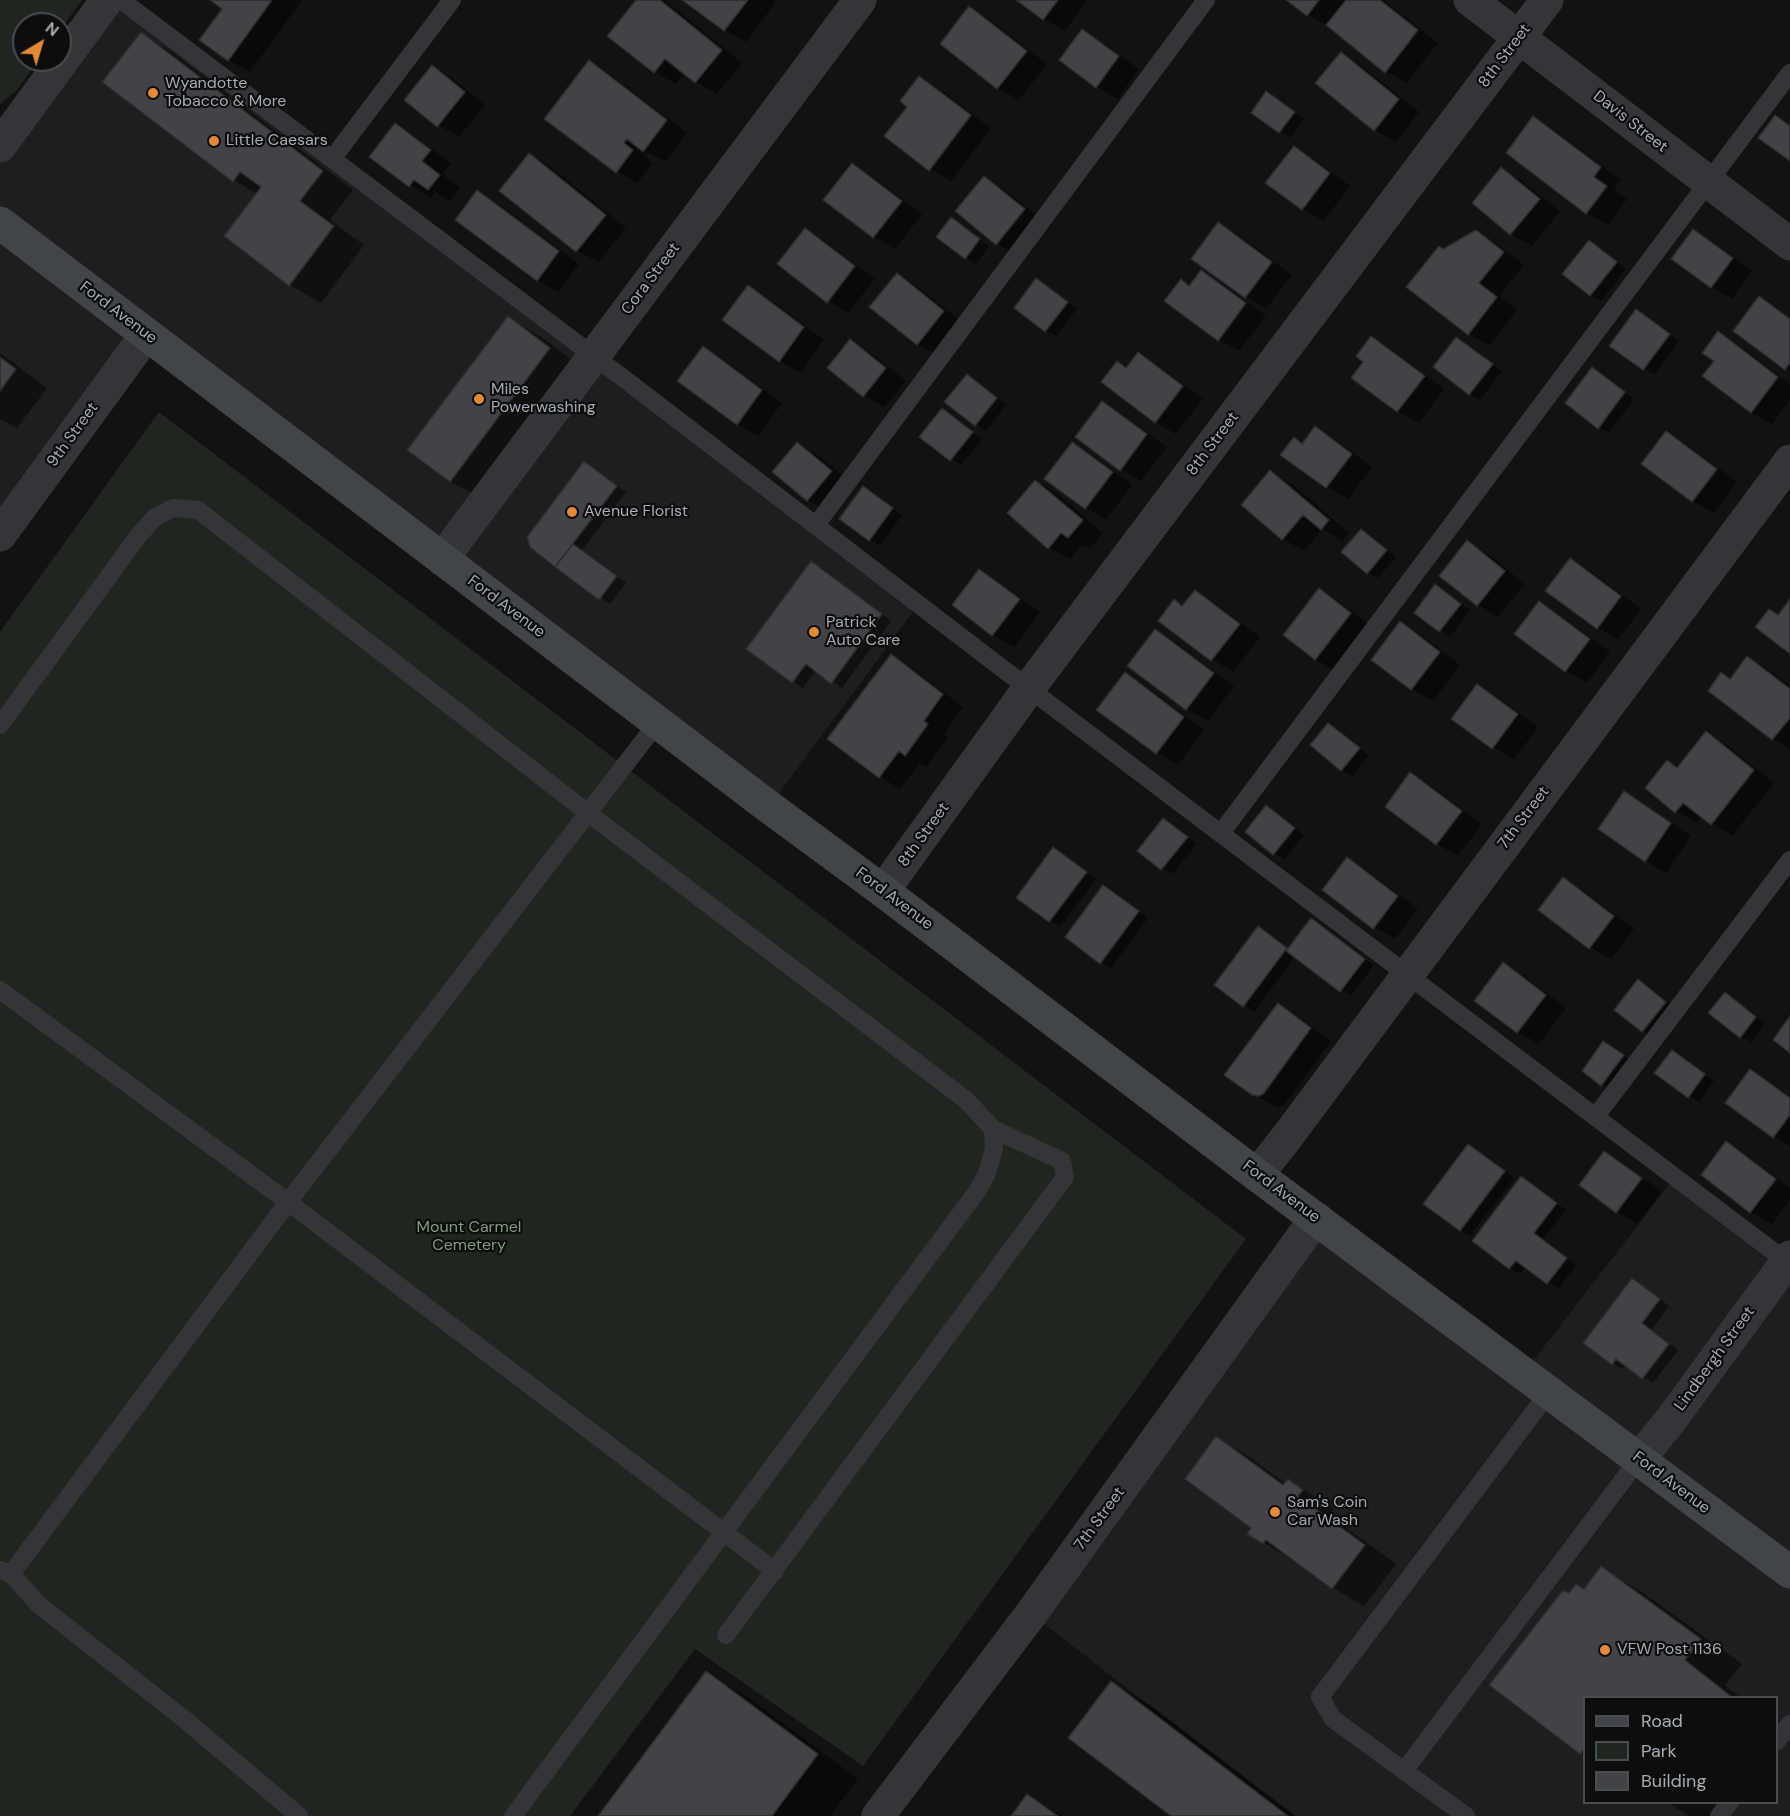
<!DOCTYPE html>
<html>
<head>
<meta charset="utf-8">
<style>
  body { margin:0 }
  #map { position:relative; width:1790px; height:1816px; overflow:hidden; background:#121213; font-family:"DM Sans",sans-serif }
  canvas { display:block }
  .legend { position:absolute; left:1583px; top:1696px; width:195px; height:108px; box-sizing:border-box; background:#0d0d0e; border:2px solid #494d50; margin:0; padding:8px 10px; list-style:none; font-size:18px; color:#a4acb3 }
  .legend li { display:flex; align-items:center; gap:12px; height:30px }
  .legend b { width:30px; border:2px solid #494d50 }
  .north { position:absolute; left:12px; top:12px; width:60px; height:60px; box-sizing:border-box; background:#0d0d0e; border:2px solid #494d50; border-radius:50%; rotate:38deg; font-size:16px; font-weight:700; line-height:24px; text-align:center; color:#a4acb3 }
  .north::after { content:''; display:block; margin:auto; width:21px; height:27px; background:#e38a3a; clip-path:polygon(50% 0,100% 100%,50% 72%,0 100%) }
</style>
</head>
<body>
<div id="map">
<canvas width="1790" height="1816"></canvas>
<ul class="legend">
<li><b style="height:8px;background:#414448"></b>Road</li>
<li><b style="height:16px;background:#1f261f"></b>Park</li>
<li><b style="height:16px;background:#414346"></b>Building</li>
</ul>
<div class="north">N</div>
</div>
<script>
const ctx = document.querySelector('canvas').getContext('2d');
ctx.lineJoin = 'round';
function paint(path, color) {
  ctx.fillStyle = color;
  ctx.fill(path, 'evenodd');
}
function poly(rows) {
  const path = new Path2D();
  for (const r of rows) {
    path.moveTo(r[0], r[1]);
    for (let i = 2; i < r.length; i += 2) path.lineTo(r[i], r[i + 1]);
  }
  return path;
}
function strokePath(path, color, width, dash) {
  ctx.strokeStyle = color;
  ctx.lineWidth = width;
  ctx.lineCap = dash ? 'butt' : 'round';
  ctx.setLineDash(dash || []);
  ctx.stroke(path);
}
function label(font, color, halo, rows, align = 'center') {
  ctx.font = font + ' "DM Sans",sans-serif';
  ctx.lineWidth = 4.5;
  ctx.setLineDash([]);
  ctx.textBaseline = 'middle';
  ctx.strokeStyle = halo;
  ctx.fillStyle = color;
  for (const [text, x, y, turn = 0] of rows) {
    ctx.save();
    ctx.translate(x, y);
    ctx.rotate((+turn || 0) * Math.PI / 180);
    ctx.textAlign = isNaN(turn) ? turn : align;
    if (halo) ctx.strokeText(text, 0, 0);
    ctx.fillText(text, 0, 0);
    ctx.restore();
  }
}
paint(poly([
  [107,0,915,609,769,807,146,335,0,525,0,146],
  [1674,1178,1790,1264,1790,1816,1293,1816,1031,1614,1316,1218,1523,1374],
  [1584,1698,1776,1698,1776,1802,1584,1802]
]), '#1e1e20');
paint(poly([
  [0,0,82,0,60,30,60,24,24,24,24,60,38,60,17,90,0,104],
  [159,412,1246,1239,863,1766,695,1649,570,1816,0,1816,0,632]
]), '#1f261f');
paint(poly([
  [212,0,302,0,250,72,229,60,224,9],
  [638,0,662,0,667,2,742,63,717,94,696,82,685,73,676,84,655,72,609,36],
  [685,0,772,0,776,2,746,42,725,30],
  [1018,0,1087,0,1065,31,1044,19],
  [1288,0,1384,0,1438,43,1406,83,1386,71,1328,26,1307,14],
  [969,8,990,20,1047,64,1019,100,998,88,942,44],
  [1082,31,1103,43,1139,69,1118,99,1097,87],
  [141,34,172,52,353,190,330,220,364,245,321,303,290,285,257,194,234,180],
  [1341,54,1362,66,1419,112,1396,142,1375,130],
  [589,62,610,74,687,133,665,162,647,152,644,156,653,163,637,183,617,171],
  [432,67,453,79,485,105,459,137,438,125],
  [920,78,941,90,991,128,951,181,930,169],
  [1267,93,1304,118,1290,138,1253,112],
  [1534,118,1554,130,1621,180,1614,190,1627,199,1608,225,1587,213,1508,153],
  [395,125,416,137,451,163,442,174,460,188,450,201,435,192,431,198,410,185],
  [1294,148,1315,160,1350,186,1324,221,1303,209,1267,183],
  [530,155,551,167,626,228,598,262,577,250],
  [852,165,873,177,922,214,895,249,874,237,826,200],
  [1501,169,1522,181,1560,211,1532,246,1511,234],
  [984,178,1005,190,1045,222,1018,256,997,244,957,211],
  [477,192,498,204,579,264,558,292,537,280],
  [951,219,989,246,976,264,938,237],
  [1219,224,1240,236,1292,275,1266,309,1246,297],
  [805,230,826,242,875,279,848,313,828,301],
  [1693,231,1714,243,1752,271,1732,299,1712,287],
  [1476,232,1497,244,1524,265,1499,296,1517,310,1489,346,1468,334,1443,250],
  [1590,242,1599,247,1626,269,1601,301,1591,295],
  [1202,272,1222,284,1266,316,1239,351,1219,339,1181,281,1191,287],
  [897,275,918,287,964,324,938,356,918,344],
  [1046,286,1077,309,1056,336,1046,330],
  [749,287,770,299,824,340,801,373,780,361,724,320],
  [1760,298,1790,317,1790,371,1786,369],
  [1637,311,1679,341,1654,375,1611,345],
  [508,318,540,336,581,367,482,499,450,481],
  [1719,333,1739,345,1790,384,1790,400,1772,424,1751,412,1716,361],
  [1371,338,1392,350,1444,389,1419,423,1398,411,1365,361],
  [1457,339,1502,371,1480,400,1470,394],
  [850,341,871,353,906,381,884,407,864,395],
  [703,348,724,360,782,403,758,436,737,424],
  [0,353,47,388,17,428,0,419],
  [1138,354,1159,366,1203,399,1176,434,1155,422,1127,369],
  [1592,369,1634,399,1609,433,1599,427],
  [967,376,977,382,1006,405,986,431,976,425,947,402],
  [1102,403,1123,415,1167,447,1141,481,1121,469],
  [942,410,982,439,961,465,921,436],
  [1315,428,1336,440,1372,467,1348,499,1327,487,1283,455,1294,439,1303,444],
  [1666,433,1687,445,1737,482,1714,513,1693,501,1643,463],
  [798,444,819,456,852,484,828,512,808,500],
  [1072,444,1093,456,1132,485,1106,520,1086,508],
  [585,463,626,492,582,550,626,583,610,604,531,547],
  [1271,472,1292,484,1349,533,1342,541,1322,529,1304,551,1283,539],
  [1036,481,1057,493,1103,533,1090,549,1082,545,1070,559,1049,547],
  [864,488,902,515,880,546,870,540],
  [1361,531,1371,536,1396,557,1378,578,1368,573,1343,552],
  [1468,542,1488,554,1525,584,1498,617,1478,605],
  [1571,560,1592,572,1641,609,1618,640,1598,628],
  [812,563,822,568,891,621,842,688,816,670,803,688,748,649],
  [979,571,1000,583,1040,612,1014,647,993,635,954,605],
  [1319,590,1340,602,1371,626,1336,671,1315,659],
  [1195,592,1216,604,1260,637,1233,672,1212,659,1174,601,1184,606],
  [1446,592,1470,610,1450,637,1416,613],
  [1540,603,1560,615,1610,652,1587,683,1566,671,1516,634],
  [1401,623,1422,635,1460,665,1433,701,1412,689],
  [1155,631,1176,643,1234,686,1208,721,1187,709,1129,666],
  [891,656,912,668,963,707,944,734,948,737,926,767,920,763,900,789,880,777],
  [1748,658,1769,670,1790,686,1790,749,1773,739,1710,690,1722,674,1731,680],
  [1125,674,1146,686,1204,730,1178,765,1157,753,1099,710],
  [1477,686,1498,698,1538,727,1514,760,1493,747,1453,719],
  [1328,725,1338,730,1369,755,1352,776,1342,770,1312,745],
  [1707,733,1727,745,1774,783,1732,836,1702,816,1697,823,1676,811,1667,762,1679,768],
  [1411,774,1432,786,1482,824,1458,856,1437,844,1387,807],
  [1625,793,1645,805,1691,836,1666,873,1645,861],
  [1266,807,1304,835,1284,859,1274,853],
  [1164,820,1197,844,1172,874,1140,851],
  [1064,855,1096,879,1060,927,1018,897],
  [1347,859,1368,871,1418,909,1395,939,1374,927],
  [1563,879,1584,891,1634,929,1611,959,1590,947],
  [1114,893,1148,918,1111,968,1101,962],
  [1321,926,1374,965,1351,996,1295,956,1254,1012,1216,984,1258,928,1289,949],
  [1503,964,1524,976,1566,1008,1539,1044,1518,1032],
  [1639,981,1649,987,1675,1008,1652,1037,1643,1031],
  [1725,994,1765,1023,1751,1042,1741,1037],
  [1278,1005,1299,1017,1331,1042,1285,1104,1280,1107,1275,1106,1253,1094],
  [1614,1049,1633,1062,1612,1090,1584,1071],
  [1682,1057,1714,1081,1699,1102,1656,1072],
  [1751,1071,1790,1096,1790,1146,1774,1137,1727,1103],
  [1727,1143,1747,1155,1790,1188,1790,1200,1772,1224,1751,1212],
  [1469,1146,1514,1178,1470,1236,1460,1230],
  [1605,1153,1625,1165,1662,1191,1638,1224,1617,1212],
  [1521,1178,1566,1210,1543,1239,1576,1265,1558,1289,1526,1266,1520,1274,1510,1268],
  [1643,1286,1669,1306,1651,1330,1678,1350,1653,1383,1626,1365,1622,1369,1612,1363],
  [1217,1438,1248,1456,1286,1484,1288,1481,1319,1499,1333,1509,1328,1515,1396,1564,1364,1606,1333,1588,1296,1560,1295,1561,1264,1543,1253,1527],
  [1601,1568,1642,1592,1742,1664,1725,1685,1741,1698,1584,1698,1584,1755,1491,1684,1570,1595,1585,1590],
  [706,1673,747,1697,858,1779,830,1816,600,1816],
  [1112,1683,1153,1707,1296,1816,1173,1816],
  [1028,1796,1059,1814,1062,1816,1013,1816],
  [1667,1802,1734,1802,1724,1816,1689,1816]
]), '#0007');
const building = poly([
  [210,0,272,0,228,61,199,40,222,9,210,0],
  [636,0,660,0,722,50,695,83,665,59,654,73,607,36,636,0],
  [682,0,748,0,724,31,682,0],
  [1016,0,1058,0,1043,20,1016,0],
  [1286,0,1319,0,1307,16,1286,0],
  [1346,0,1380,0,1418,30,1385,73,1326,25,1346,0],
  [969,6,1027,51,997,89,940,44,969,6],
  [1082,29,1119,56,1096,88,1059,60,1082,29],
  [141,32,323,171,300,201,334,226,289,286,224,236,261,187,240,172,233,182,102,82,141,32],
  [1341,52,1399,99,1374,131,1315,83,1341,52],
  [589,60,667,120,643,152,627,139,624,143,633,150,616,173,544,119,589,60],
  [432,65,465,92,437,127,404,100,432,65],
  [919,76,971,115,929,171,884,136,907,107,900,101,919,76],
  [1266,91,1295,112,1279,133,1251,113,1266,91],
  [1775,115,1790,126,1790,161,1758,138,1775,115],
  [1533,116,1601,167,1594,177,1607,186,1586,214,1506,153,1533,116],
  [395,123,431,150,422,161,440,175,428,190,414,180,409,187,369,157,395,123],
  [1294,146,1330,173,1302,210,1265,183,1294,146],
  [529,153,606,215,576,252,499,191,529,153],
  [852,163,902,201,873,238,823,200,852,163],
  [1501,167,1540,199,1510,235,1472,203,1501,167],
  [984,176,1025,209,996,245,955,211,984,176],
  [477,190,559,251,537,281,455,220,477,190],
  [951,217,980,239,965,259,936,237,951,217],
  [1218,222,1272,262,1245,298,1191,259,1218,222],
  [805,228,855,266,827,303,777,264,805,228],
  [1693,229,1733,258,1711,288,1671,259,1693,229],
  [1476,230,1504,252,1479,283,1497,297,1468,335,1406,287,1439,246,1443,249,1476,230],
  [1589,240,1617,262,1590,296,1562,274,1589,240],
  [1201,270,1246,303,1218,341,1164,301,1181,279,1189,286,1201,270],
  [897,273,944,311,917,345,869,307,897,273],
  [1036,278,1068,302,1045,332,1014,308,1036,278],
  [748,285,804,327,779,362,722,320,748,285],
  [1759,296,1790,319,1790,363,1785,370,1733,331,1759,296],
  [1636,309,1670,334,1643,370,1609,346,1636,309],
  [508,316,550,348,450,482,407,450,508,316],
  [1718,331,1778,377,1751,413,1702,376,1714,361,1702,353,1718,331],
  [1371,336,1425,376,1397,412,1351,378,1363,362,1356,356,1371,336],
  [1456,337,1493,364,1469,395,1433,367,1456,337],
  [850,339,886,368,863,397,827,368,850,339],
  [703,346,762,390,737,425,677,381,703,346],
  [1138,352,1183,386,1155,423,1101,382,1117,361,1126,368,1138,352],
  [0,357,16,369,0,391,0,357],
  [1592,367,1625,392,1598,429,1565,403,1592,367],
  [967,374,997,398,975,426,944,402,967,374],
  [1102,401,1147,434,1120,471,1075,437,1102,401],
  [942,408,973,432,950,461,919,437,942,408],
  [1315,426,1352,454,1326,488,1280,455,1294,437,1302,444,1315,426],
  [1666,431,1717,469,1692,502,1641,464,1666,431],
  [797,442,832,471,807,501,772,472,797,442],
  [1072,442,1113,472,1085,509,1044,479,1072,442],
  [584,461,617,486,555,567,530,547,527,537,584,461],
  [1270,470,1329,520,1321,530,1303,515,1282,540,1241,505,1270,470],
  [1035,480,1083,520,1068,538,1061,533,1048,549,1007,513,1035,480],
  [863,486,893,508,869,541,839,519,863,486],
  [1361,529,1387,550,1367,574,1341,552,1361,529],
  [1467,540,1505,571,1477,606,1439,576,1467,540],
  [573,544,617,576,599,600,555,567,573,544],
  [1570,558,1621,596,1597,629,1545,591,1570,558],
  [811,561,882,614,831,684,806,664,792,683,746,649,811,561],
  [979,569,1020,599,992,636,952,605,979,569],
  [1435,584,1461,604,1439,632,1414,613,1435,584],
  [1319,588,1351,613,1315,660,1283,635,1319,588],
  [1195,590,1240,624,1211,661,1158,621,1174,599,1182,606,1195,590],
  [1790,599,1790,654,1755,627,1769,609,1778,615,1790,599],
  [1539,601,1590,639,1565,672,1514,634,1539,601],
  [1400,621,1440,652,1411,690,1371,660,1400,621],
  [1155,629,1214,673,1186,710,1127,666,1155,629],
  [891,654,943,694,924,721,928,724,905,756,899,751,879,778,827,739,891,654],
  [1747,656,1790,689,1790,718,1772,740,1708,691,1721,672,1730,679,1747,656],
  [1125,672,1184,717,1156,754,1096,710,1125,672],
  [1477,684,1518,714,1492,749,1451,719,1477,684],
  [1328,723,1360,748,1341,771,1310,745,1328,723],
  [1706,731,1754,770,1711,825,1683,803,1675,813,1645,788,1667,760,1677,768,1706,731],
  [1410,772,1462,811,1436,845,1385,807,1410,772],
  [1624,791,1671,823,1645,862,1598,829,1624,791],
  [1266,805,1295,828,1273,855,1245,832,1266,805],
  [1163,818,1188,837,1161,870,1137,851,1163,818],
  [1053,847,1087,872,1049,922,1016,898,1053,847],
  [1347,857,1398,896,1373,929,1322,890,1347,857],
  [1563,877,1614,916,1589,949,1538,910,1563,877],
  [1103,885,1139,911,1100,964,1065,937,1103,885],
  [1311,918,1365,959,1340,992,1286,951,1311,918],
  [1258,926,1287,948,1243,1007,1214,985,1258,926],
  [1503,962,1546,995,1517,1033,1474,1001,1503,962],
  [1638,979,1666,1002,1642,1032,1614,1010,1638,979],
  [1725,992,1756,1017,1740,1038,1708,1013,1725,992],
  [1278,1003,1311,1028,1264,1093,1259,1096,1252,1095,1224,1075,1278,1003],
  [1790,1016,1790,1053,1773,1040,1790,1016],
  [1603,1041,1624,1055,1601,1086,1582,1071,1603,1041],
  [1672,1050,1705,1074,1688,1098,1654,1073,1672,1050],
  [1750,1069,1790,1098,1790,1115,1773,1138,1725,1103,1750,1069],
  [1726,1141,1776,1179,1750,1213,1701,1175,1726,1141],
  [1468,1144,1505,1171,1460,1231,1423,1204,1468,1144],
  [1604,1151,1642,1178,1616,1213,1579,1185,1604,1151],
  [1521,1176,1557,1203,1534,1233,1567,1258,1547,1284,1516,1261,1509,1269,1472,1241,1521,1176],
  [1632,1278,1660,1299,1642,1323,1669,1344,1642,1379,1616,1359,1612,1365,1583,1343,1632,1278],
  [1216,1436,1283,1485,1288,1479,1303,1490,1298,1496,1365,1545,1332,1589,1266,1540,1263,1544,1247,1534,1251,1528,1185,1479,1216,1436],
  [1601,1566,1701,1639,1685,1660,1733,1698,1584,1698,1584,1749,1580,1754,1489,1685,1563,1590,1569,1593,1576,1584,1584,1589,1601,1566],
  [706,1671,818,1754,772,1816,598,1816,706,1671],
  [1111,1681,1288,1816,1171,1816,1068,1738,1111,1681],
  [1027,1794,1058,1816,1011,1816,1027,1794]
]);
paint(building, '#414346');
strokePath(building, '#2c2d2f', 1.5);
strokePath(poly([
  [121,0,627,381,1003,669,1790,1264],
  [332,159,452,0],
  [816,525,1206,0],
  [0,725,139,535,155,517,173,508,198,510,588,813,966,1100,993,1129,1062,1161,1065,1177,726,1635],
  [1221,833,1790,73],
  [0,990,288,1202,775,1571],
  [1596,1116,1790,860],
  [0,1570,11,1574,39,1605,184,1719,299,1816],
  [11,1574,288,1202,658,722],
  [1776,1742,1790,1724],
  [1404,1771,1639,1459],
  [513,1816,978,1190,987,1173,994,1149,993,1129],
  [1466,1816,1333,1719,1320,1697,1549,1392],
  [1719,1816,1730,1802]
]), '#333538', 18);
strokePath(poly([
  [1470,0,1790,244],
  [0,146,107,0],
  [0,535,146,335],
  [442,559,860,0],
  [883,891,1029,688,1547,0],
  [1257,1175,1287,1137,1790,461],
  [1639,1459,1670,1421,1790,1257],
  [878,1816,1031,1614,1316,1218]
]), '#333538', 33);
strokePath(poly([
  [0,223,769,807,883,891,1257,1175,1790,1572]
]), '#414448', 33);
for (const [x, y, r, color] of [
  [153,93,6,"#e38a3a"],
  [214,141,6,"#e38a3a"],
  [479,399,6,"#e38a3a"],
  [572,512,6,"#e38a3a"],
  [814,632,6,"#e38a3a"],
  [1275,1512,6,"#e38a3a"],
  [1605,1650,6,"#e38a3a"]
]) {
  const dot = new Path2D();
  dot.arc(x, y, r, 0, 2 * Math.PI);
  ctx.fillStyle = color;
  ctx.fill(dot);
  strokePath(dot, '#0d0d0e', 2);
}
label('16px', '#a4acb3', '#0d0d0e', [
  ["8th Street",1505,56,-53],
  ["Davis Street",1630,122,38],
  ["Cora Street",651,279,-53],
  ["Ford Avenue",118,313,37],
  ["9th Street",73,435,-54],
  ["8th Street",1213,444,-53],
  ["Ford Avenue",506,607,37],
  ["7th Street",1524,818,-53],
  ["8th Street",924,835,-54],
  ["Ford Avenue",894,899,37],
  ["Ford Avenue",1281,1192,37],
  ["Lindbergh Street",1715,1359,-54],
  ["Ford Avenue",1671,1483,37],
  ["7th Street",1100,1519,-54]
]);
label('16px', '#a4acb3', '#0d0d0e', [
  ["Wyandotte",165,84],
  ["Tobacco & More",165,102],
  ["Little Caesars",226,141],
  ["Miles",491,390],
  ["Powerwashing",491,408],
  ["Avenue Florist",584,512],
  ["Patrick",826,623],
  ["Auto Care",826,641],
  ["Sam's Coin",1287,1503],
  ["Car Wash",1287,1521],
  ["VFW Post 1136",1617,1650]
], 'left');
label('16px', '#819d7d', '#0d0d0e', [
  ["Mount Carmel",469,1228],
  ["Cemetery",469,1246]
]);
</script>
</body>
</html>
